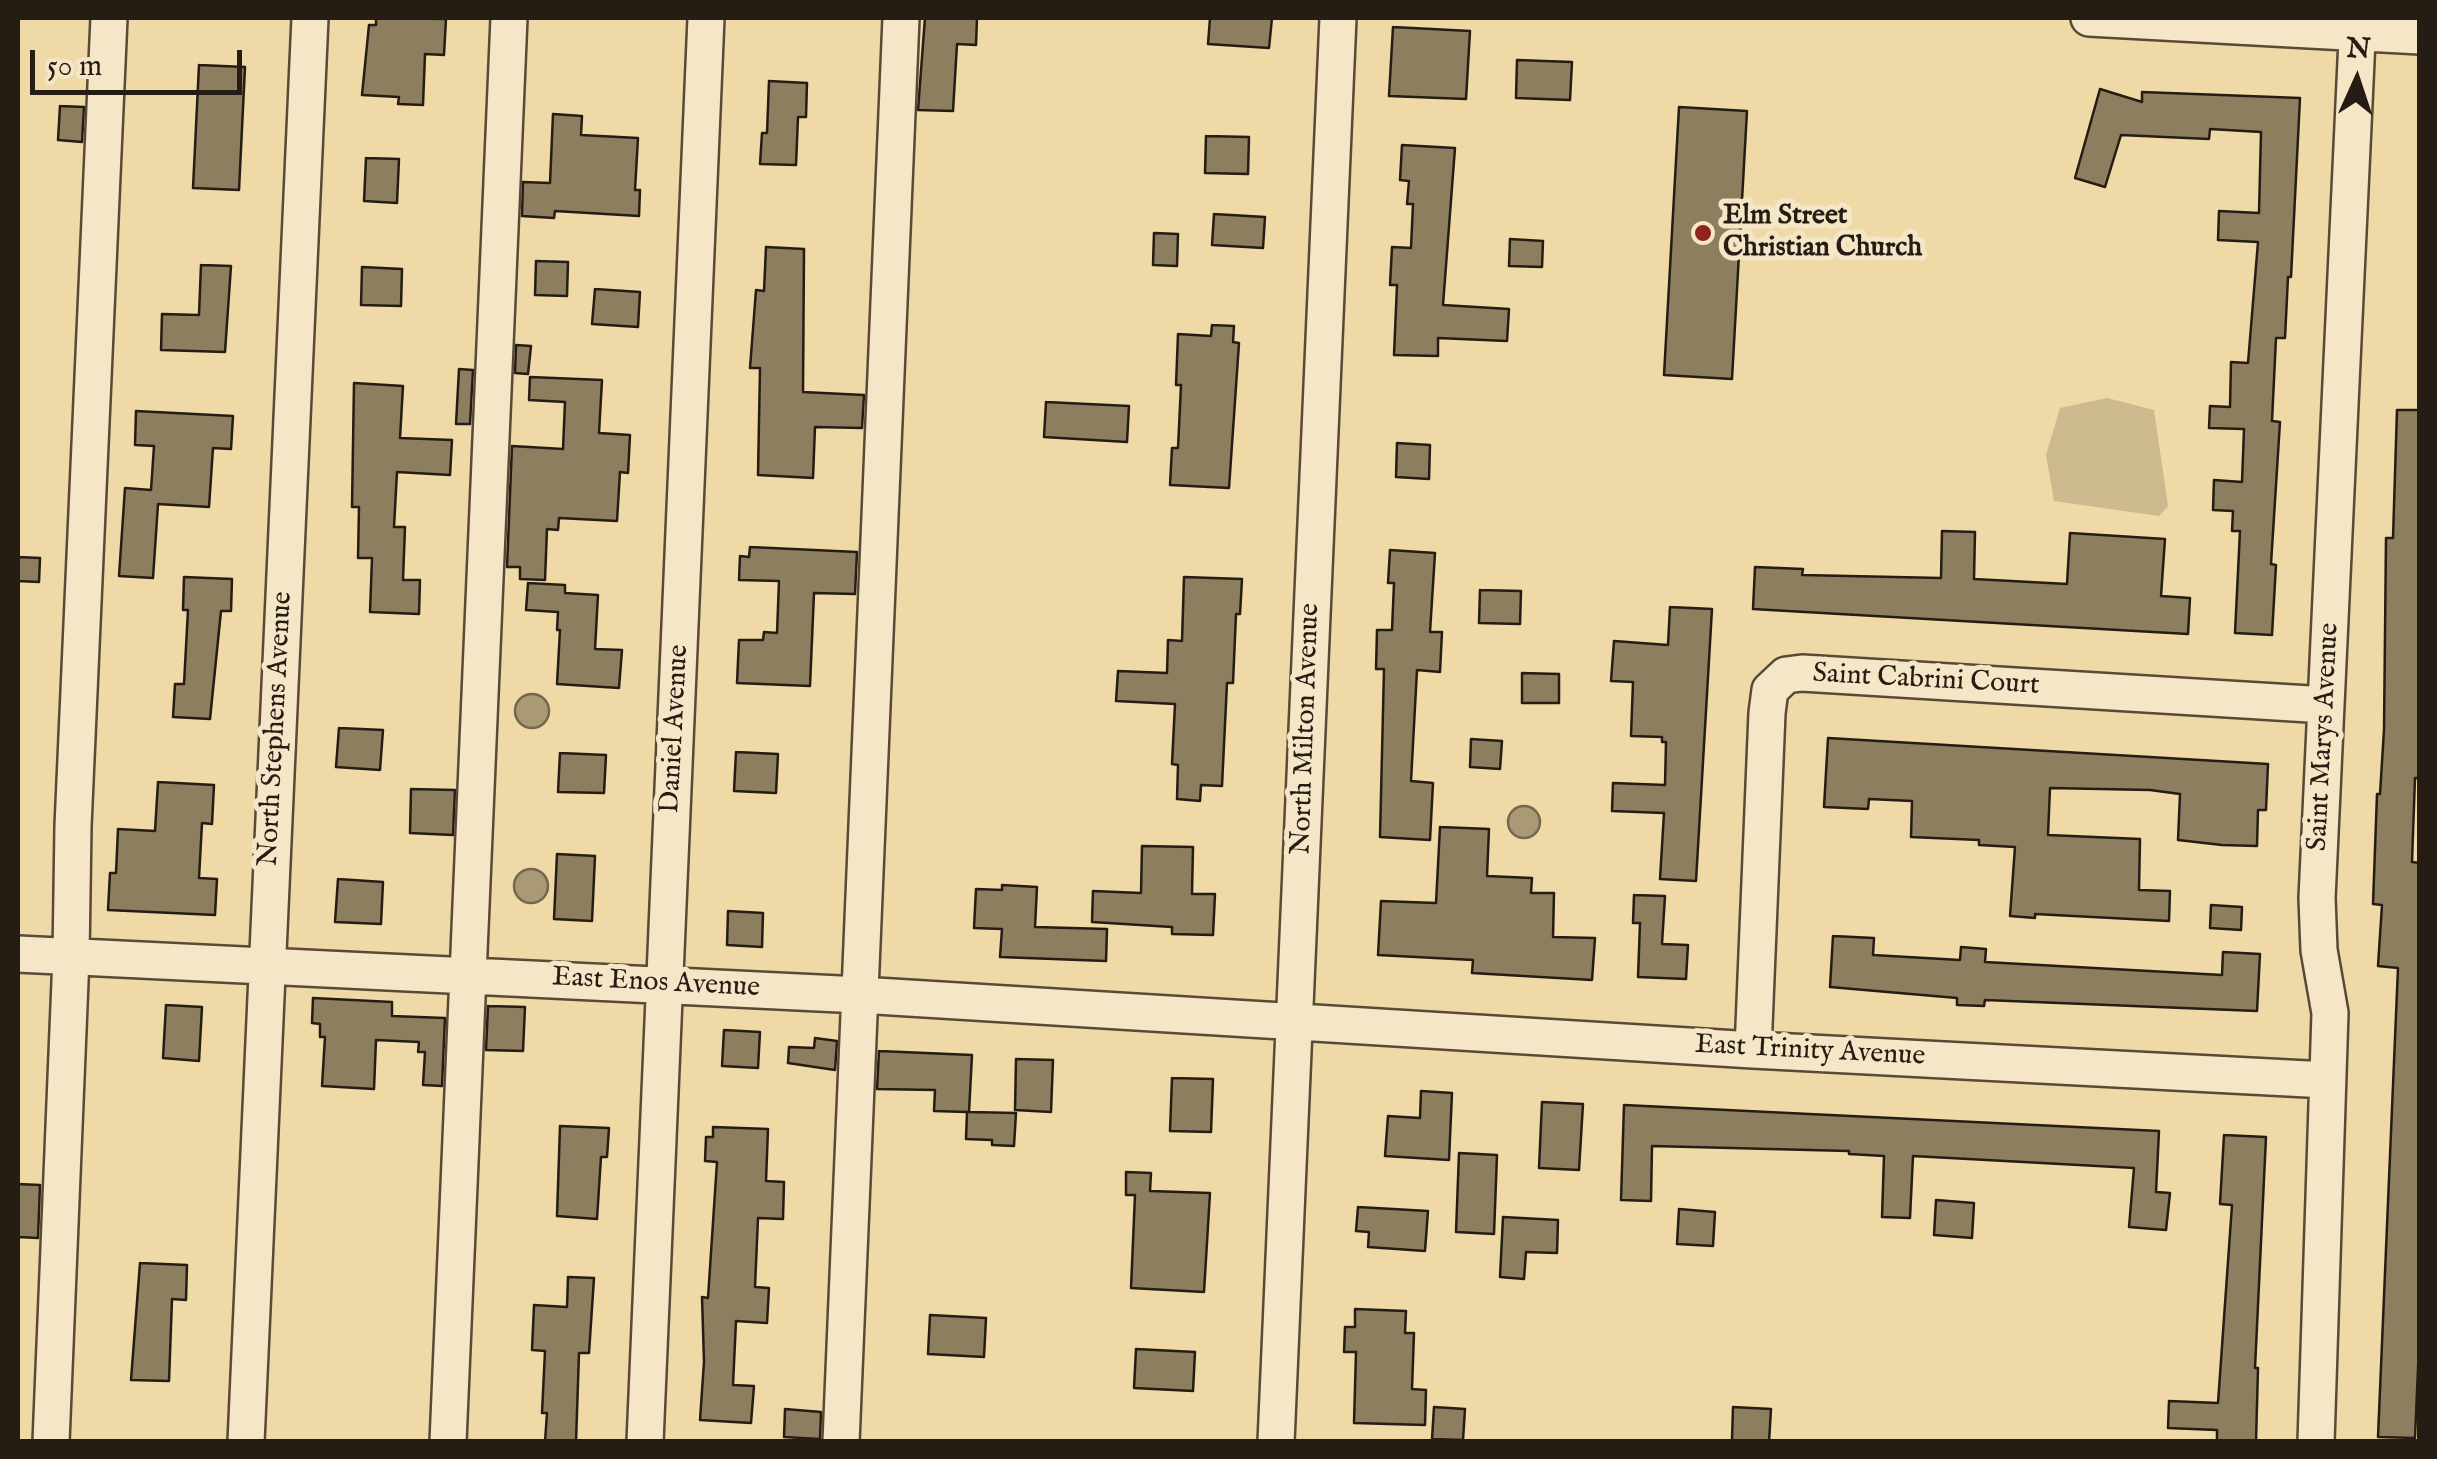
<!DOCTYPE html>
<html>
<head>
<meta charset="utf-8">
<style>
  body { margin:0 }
  #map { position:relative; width:2437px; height:1459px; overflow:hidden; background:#eed9a7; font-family:"IM FELL English",serif }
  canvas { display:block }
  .frame { position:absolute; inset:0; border:20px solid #251c13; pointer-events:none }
  .north { position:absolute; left:2307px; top:30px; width:100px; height:100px; -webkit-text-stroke:8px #f4e6c6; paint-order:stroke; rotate:3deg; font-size:28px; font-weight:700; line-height:40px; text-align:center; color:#251c13 }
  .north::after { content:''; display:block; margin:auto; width:35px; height:45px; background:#251c13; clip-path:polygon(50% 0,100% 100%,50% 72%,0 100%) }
  .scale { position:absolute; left:30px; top:50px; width:212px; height:45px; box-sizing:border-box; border:5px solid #251c13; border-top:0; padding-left:12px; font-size:30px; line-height:35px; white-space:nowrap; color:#251c13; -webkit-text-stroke:8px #f4e6c6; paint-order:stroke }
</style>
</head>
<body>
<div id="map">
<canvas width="2437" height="1459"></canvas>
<div class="frame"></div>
<div class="north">N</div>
<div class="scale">50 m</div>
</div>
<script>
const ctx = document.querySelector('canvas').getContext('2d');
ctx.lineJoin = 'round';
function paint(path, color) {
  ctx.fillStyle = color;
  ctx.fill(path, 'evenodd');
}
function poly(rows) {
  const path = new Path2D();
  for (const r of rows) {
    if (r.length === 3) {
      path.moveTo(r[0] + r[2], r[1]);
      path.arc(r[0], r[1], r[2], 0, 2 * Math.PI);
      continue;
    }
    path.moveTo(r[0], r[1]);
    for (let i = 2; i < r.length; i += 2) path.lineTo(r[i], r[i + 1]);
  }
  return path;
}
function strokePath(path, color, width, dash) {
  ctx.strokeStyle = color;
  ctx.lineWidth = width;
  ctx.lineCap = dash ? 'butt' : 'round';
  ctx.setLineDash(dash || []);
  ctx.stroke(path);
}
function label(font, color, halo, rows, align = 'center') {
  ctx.font = font + ' "IM FELL English",serif';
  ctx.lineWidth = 10;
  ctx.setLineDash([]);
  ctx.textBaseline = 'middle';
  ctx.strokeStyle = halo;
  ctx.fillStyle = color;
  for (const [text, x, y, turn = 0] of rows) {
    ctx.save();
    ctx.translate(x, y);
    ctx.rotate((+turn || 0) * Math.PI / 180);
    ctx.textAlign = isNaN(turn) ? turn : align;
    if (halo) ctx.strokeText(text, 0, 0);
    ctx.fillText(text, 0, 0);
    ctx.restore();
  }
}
paint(poly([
  [2107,398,2154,410,2168,506,2159,516,2054,501,2046,455,2060,408]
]), '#ccb98e');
const water = poly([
  [532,711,17],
  [1524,822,16],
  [531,886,17]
]);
paint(water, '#aa9975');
strokePath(water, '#75674e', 2.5);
const building = poly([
  [376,18,446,19,444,55,425,54,423,105,398,104,399,97,362,95,369,25,376,25,376,18],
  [925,18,977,18,976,45,957,44,953,111,918,110,925,18],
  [1210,18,1272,18,1269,48,1208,44,1210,18],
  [1393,27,1470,31,1466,99,1389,96,1393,27],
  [1517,60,1572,62,1570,100,1516,98,1517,60],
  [199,65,245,67,239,190,193,188,199,65],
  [769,81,807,83,806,117,798,117,796,165,760,164,762,133,767,133,769,81],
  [2100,89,2142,102,2142,92,2300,98,2291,277,2288,277,2285,338,2276,338,2272,421,2280,422,2271,564,2276,565,2272,635,2235,633,2240,531,2232,531,2233,511,2213,510,2214,480,2242,482,2244,429,2209,428,2210,406,2230,407,2231,362,2248,363,2258,242,2218,240,2219,211,2259,213,2261,132,2210,129,2209,139,2121,135,2105,187,2075,178,2100,89],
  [60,106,84,107,82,142,58,140,60,106],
  [1679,107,1747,111,1732,379,1664,375,1679,107],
  [553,114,582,116,581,135,638,138,635,190,640,190,639,216,555,211,554,218,522,216,523,182,550,183,553,114],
  [1206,136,1249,137,1248,174,1205,173,1206,136],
  [1402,145,1455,148,1443,305,1509,309,1507,341,1438,338,1438,356,1394,355,1397,285,1390,285,1392,247,1411,248,1413,204,1407,204,1409,181,1400,180,1402,145],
  [366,158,399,159,397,203,364,201,366,158],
  [1214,214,1265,217,1263,248,1212,245,1214,214],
  [1154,233,1178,234,1177,266,1153,265,1154,233],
  [1510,239,1543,241,1542,267,1509,266,1510,239],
  [766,247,804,249,803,392,864,395,862,428,815,427,813,478,758,475,760,368,750,368,756,290,764,291,766,247],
  [536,261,568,262,567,296,535,295,536,261],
  [201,265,231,266,225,352,161,350,162,314,199,315,201,265],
  [362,267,402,269,401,306,361,305,362,267],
  [595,289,640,292,638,327,592,324,595,289],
  [1212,325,1234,326,1233,342,1239,343,1229,488,1170,485,1172,448,1178,448,1181,385,1176,385,1178,334,1211,336,1212,325],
  [516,345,531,346,528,374,515,373,516,345],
  [459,369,473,370,470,424,456,424,459,369],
  [530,377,602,380,599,433,630,435,628,473,620,472,617,521,559,518,558,530,547,529,545,580,520,579,520,567,507,567,512,446,563,449,565,402,529,400,530,377],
  [354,383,403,386,400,438,452,440,450,475,397,472,394,527,405,527,403,580,420,580,419,614,370,612,372,558,358,558,359,507,352,507,354,383],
  [1046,402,1129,406,1127,442,1044,437,1046,402],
  [2397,410,2420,410,2420,765,2419,778,2415,778,2412,862,2420,863,2420,1323,2415,1438,2378,1437,2398,968,2378,966,2382,905,2373,904,2377,794,2380,794,2384,730,2386,538,2393,538,2397,410],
  [136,411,233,416,231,449,213,448,209,507,158,504,153,578,119,576,125,488,151,490,154,446,135,445,136,411],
  [1397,443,1430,445,1429,479,1396,477,1397,443],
  [1942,531,1975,532,1974,579,2067,584,2070,533,2165,539,2161,596,2190,598,2188,634,1753,609,1755,567,1803,569,1802,575,1941,578,1942,531],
  [750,547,857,552,855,594,814,593,810,686,737,683,739,640,763,640,764,632,777,633,779,581,739,580,740,556,749,557,750,547],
  [1390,550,1435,553,1430,632,1442,632,1440,672,1417,670,1411,781,1433,783,1430,840,1380,837,1384,669,1376,669,1377,630,1392,630,1394,583,1388,583,1390,550],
  [18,557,40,558,39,582,18,581,18,557],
  [184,577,232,579,231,611,221,611,210,719,173,717,175,684,184,684,188,610,183,610,184,577],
  [1184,577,1242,579,1240,614,1236,614,1233,683,1227,683,1222,786,1201,785,1200,801,1177,799,1178,765,1172,764,1175,704,1116,701,1118,671,1167,673,1168,640,1182,641,1184,577],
  [528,583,565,585,565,593,598,595,595,649,622,650,619,688,557,684,560,630,557,630,558,612,526,610,528,583],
  [1480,590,1521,591,1520,624,1479,623,1480,590],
  [1670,607,1712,609,1696,881,1660,879,1664,813,1612,811,1613,783,1665,785,1666,742,1662,742,1662,737,1631,736,1633,682,1611,681,1614,641,1668,645,1670,607],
  [1522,673,1559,674,1559,703,1522,703,1522,673],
  [339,728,383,730,380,770,336,767,339,728],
  [1828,738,2268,764,2266,810,2258,810,2257,846,2222,845,2178,840,2180,794,2150,790,2050,788,2048,835,2140,839,2139,890,2170,891,2169,921,2035,914,2035,918,2010,916,2015,847,1979,845,1979,840,1911,837,1912,801,1869,799,1868,809,1824,807,1828,738],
  [1471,739,1502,741,1500,769,1470,767,1471,739],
  [736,752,778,754,776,793,734,791,736,752],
  [560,753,606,755,604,793,558,792,560,753],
  [158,782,214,785,212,824,202,823,199,878,217,879,215,915,108,910,110,873,116,873,118,829,155,831,158,782],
  [411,789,455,790,453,835,410,833,411,789],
  [1440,827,1489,829,1487,876,1532,878,1531,893,1554,893,1553,937,1595,938,1592,980,1472,973,1473,960,1378,955,1381,901,1436,903,1440,827],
  [1142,846,1193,847,1192,894,1215,894,1213,935,1172,934,1172,927,1092,922,1093,891,1141,893,1142,846],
  [557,854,595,856,592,921,554,919,557,854],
  [338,879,383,882,381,924,335,922,338,879],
  [1002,885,1037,887,1035,927,1107,929,1106,961,1000,957,1002,929,974,928,976,889,1002,890,1002,885],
  [1634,895,1665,896,1662,944,1688,945,1686,979,1638,977,1640,923,1633,923,1634,895],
  [2211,905,2242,907,2241,930,2210,928,2211,905],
  [728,911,763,913,762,947,727,945,728,911],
  [1833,936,1874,938,1873,955,1960,960,1961,947,1986,949,1985,962,2222,975,2223,952,2260,954,2257,1011,1985,1000,1984,1006,1957,1005,1957,998,1830,987,1833,936],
  [313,998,392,1002,392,1016,445,1018,442,1086,423,1085,425,1052,418,1052,419,1042,376,1040,374,1089,322,1086,325,1037,320,1037,320,1024,312,1023,313,998],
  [166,1005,202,1007,199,1061,163,1058,166,1005],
  [488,1006,525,1007,523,1051,486,1050,488,1006],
  [724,1030,760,1032,758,1068,722,1066,724,1030],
  [815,1038,837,1041,835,1070,788,1063,789,1047,814,1048,815,1038],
  [879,1051,972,1055,969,1112,1016,1113,1014,1146,992,1145,992,1140,966,1139,967,1112,934,1111,935,1090,877,1089,879,1051],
  [1016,1059,1053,1060,1051,1112,1015,1110,1016,1059],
  [1172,1078,1213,1079,1211,1132,1170,1131,1172,1078],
  [1421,1091,1452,1093,1449,1160,1385,1156,1388,1116,1420,1118,1421,1091],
  [1542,1102,1583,1104,1579,1170,1539,1168,1542,1102],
  [1624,1105,2159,1131,2156,1192,2170,1193,2166,1230,2129,1227,2134,1168,1913,1156,1910,1218,1882,1217,1884,1156,1849,1154,1849,1151,1652,1146,1651,1201,1621,1200,1624,1105],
  [560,1126,609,1128,607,1157,601,1157,597,1219,557,1216,560,1126],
  [713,1127,768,1129,766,1181,784,1182,783,1219,758,1218,755,1287,769,1288,767,1323,736,1321,733,1385,754,1386,751,1423,700,1420,704,1362,702,1297,708,1298,717,1162,705,1161,706,1137,713,1137,713,1127],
  [2224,1135,2266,1137,2255,1368,2258,1368,2256,1442,2217,1442,2217,1430,2168,1428,2169,1401,2218,1403,2232,1205,2220,1204,2224,1135],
  [1459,1153,1497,1155,1494,1234,1456,1232,1459,1153],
  [1126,1172,1151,1173,1150,1191,1210,1193,1204,1292,1131,1288,1135,1195,1126,1195,1126,1172],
  [18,1184,40,1185,38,1238,18,1237,18,1184],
  [1936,1200,1974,1203,1972,1238,1934,1235,1936,1200],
  [1358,1207,1428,1211,1425,1251,1368,1247,1369,1232,1356,1231,1358,1207],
  [1679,1209,1715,1212,1713,1246,1677,1244,1679,1209],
  [1503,1217,1558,1220,1557,1253,1526,1252,1524,1279,1500,1277,1503,1217],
  [140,1263,187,1265,186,1300,172,1299,169,1381,131,1380,140,1263],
  [568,1277,594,1278,589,1353,579,1353,576,1442,545,1442,547,1413,542,1413,545,1351,532,1350,534,1305,567,1307,568,1277],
  [1355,1309,1406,1311,1405,1333,1414,1333,1412,1389,1426,1390,1425,1425,1354,1423,1356,1352,1344,1352,1345,1327,1355,1327,1355,1309],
  [930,1315,986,1318,984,1357,928,1354,930,1315],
  [1136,1349,1195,1352,1193,1391,1134,1388,1136,1349],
  [1434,1407,1465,1409,1463,1440,1432,1439,1434,1407],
  [1733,1407,1771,1409,1769,1442,1732,1440,1733,1407],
  [785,1409,821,1412,820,1439,784,1437,785,1409]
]);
paint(building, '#8e7e60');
strokePath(building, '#251c13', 2.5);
const minor = poly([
  [2089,18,2420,36],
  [18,954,860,995,1753,1050,2327,1080],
  [1753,1050,1767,713,1770,690,1786,675,1802,673,2326,705],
  [51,1442,71,957,73,826,109,18],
  [246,1442,310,18],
  [448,1442,509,18],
  [645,1442,706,18],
  [841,1442,901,18],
  [1276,1442,1338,18],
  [2316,1442,2330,1013,2319,950,2317,898,2358,18]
]);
strokePath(minor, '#574b38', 40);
strokePath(minor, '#f4e6c6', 35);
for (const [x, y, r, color] of [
  [1703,233,10,"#8f2418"]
]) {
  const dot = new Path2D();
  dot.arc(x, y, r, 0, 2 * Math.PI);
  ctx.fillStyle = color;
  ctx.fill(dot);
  strokePath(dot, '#f4e6c6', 4);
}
label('bold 28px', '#251c13', '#f4e6c6', [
  ["Elm Street",1723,217],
  ["Christian Church",1723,249]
], 'left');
label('28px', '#251c13', '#f4e6c6', [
  ["Saint Cabrini Court",1926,681,3],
  ["North Stephens Avenue",277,729,-87],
  ["Daniel Avenue",676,729,-87],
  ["North Milton Avenue",1307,729,-88],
  ["Saint Marys Avenue",2325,737,-87],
  ["East Enos Avenue",656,984,3],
  ["East Trinity Avenue",1810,1052,3]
]);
</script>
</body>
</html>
